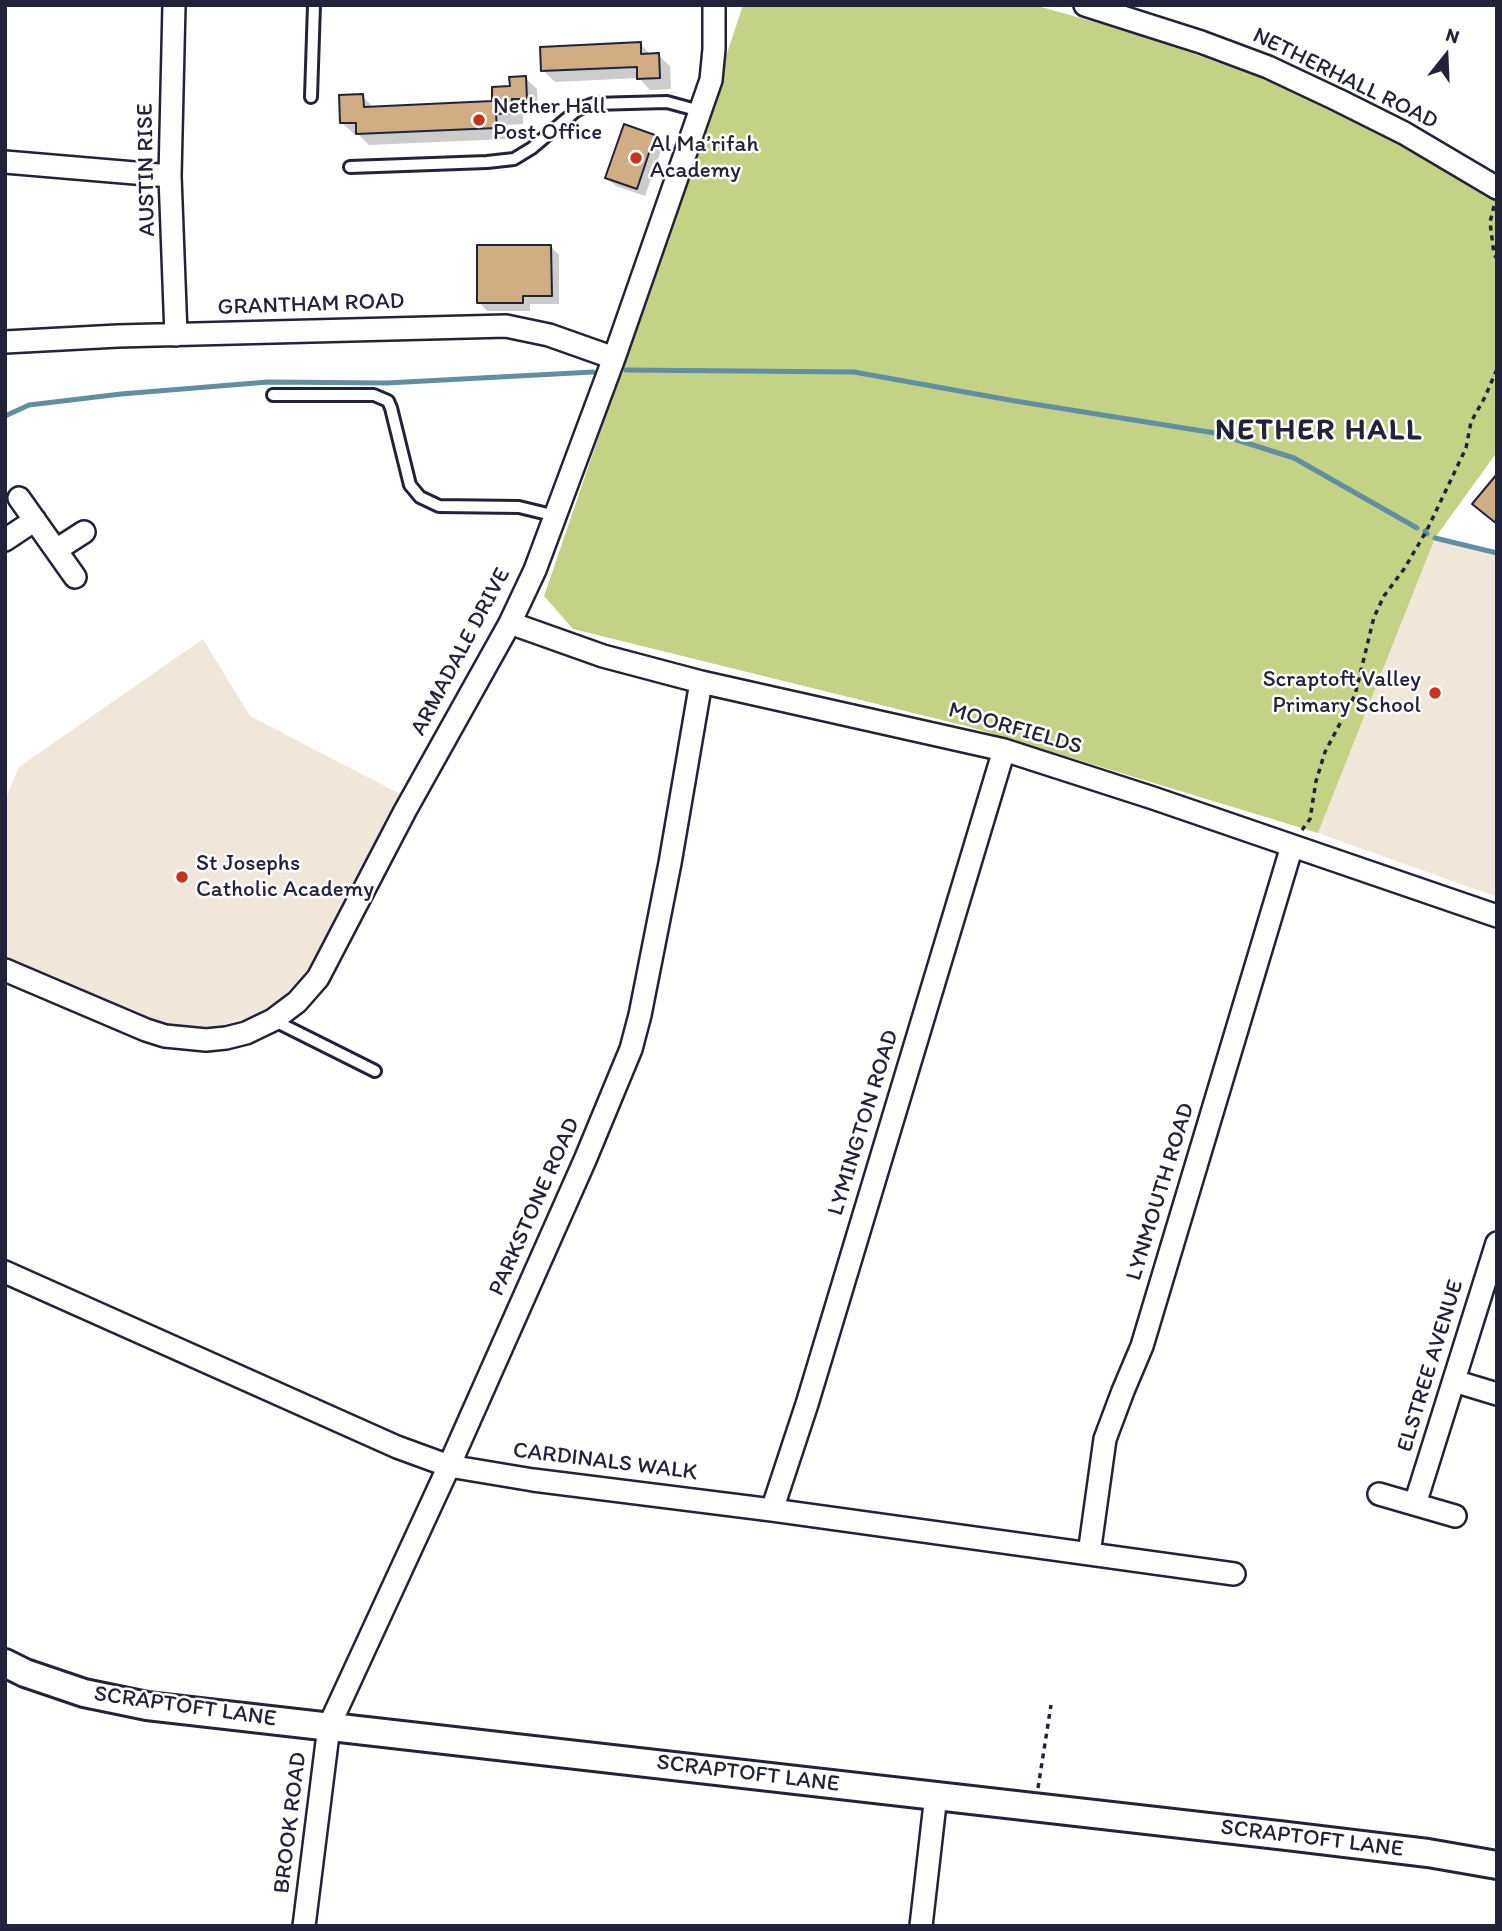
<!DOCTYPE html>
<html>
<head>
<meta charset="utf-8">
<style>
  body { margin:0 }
  #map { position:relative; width:1502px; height:1931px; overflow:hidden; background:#fff; font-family:Itim,sans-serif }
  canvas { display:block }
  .frame { position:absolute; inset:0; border:7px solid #22223b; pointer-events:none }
  .north { position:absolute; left:1411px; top:21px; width:70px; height:70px; -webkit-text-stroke:5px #fff; paint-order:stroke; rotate:18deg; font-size:19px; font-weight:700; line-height:28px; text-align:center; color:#22223b }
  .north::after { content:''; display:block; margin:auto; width:24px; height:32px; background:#22223b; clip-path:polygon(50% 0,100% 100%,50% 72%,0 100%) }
</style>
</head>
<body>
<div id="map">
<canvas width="1502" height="1931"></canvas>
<div class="frame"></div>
<div class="north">N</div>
</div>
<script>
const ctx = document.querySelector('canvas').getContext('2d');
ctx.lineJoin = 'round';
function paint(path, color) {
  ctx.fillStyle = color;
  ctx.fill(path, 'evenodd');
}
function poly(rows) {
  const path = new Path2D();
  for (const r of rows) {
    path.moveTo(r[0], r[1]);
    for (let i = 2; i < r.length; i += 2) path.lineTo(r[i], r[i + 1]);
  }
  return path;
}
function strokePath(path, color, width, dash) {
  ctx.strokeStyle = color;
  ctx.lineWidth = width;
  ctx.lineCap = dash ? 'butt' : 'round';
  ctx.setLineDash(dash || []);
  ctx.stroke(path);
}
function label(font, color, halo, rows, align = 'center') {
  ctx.font = font + ' Itim,sans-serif';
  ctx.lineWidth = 5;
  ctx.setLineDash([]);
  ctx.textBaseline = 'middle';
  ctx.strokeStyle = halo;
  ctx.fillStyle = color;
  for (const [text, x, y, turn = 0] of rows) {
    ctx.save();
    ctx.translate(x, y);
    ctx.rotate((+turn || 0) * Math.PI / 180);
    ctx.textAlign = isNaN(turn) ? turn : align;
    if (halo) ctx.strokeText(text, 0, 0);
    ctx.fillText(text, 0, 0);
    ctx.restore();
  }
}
paint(poly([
  [1435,538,1497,553,1497,897,1318,833],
  [203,639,250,716,402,795,318,953,309,970,297,985,284,997,252,1017,217,1027,198,1028,180,1027,162,1023,5,959,5,800,19,767]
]), '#f1e6da');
paint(poly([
  [743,5,1034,5,1134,33,1257,76,1356,120,1481,190,1497,201,1497,452,1435,538,1318,833,970,727,573,629,544,596,651,284]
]), '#c4d286');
paint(poly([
  [640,44,651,55,658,55,670,66,671,89,650,90,639,78,555,82,543,70],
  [525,78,537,89,538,110,523,110,523,124,507,125,507,139,369,145,358,134,354,134,342,123,362,96,374,108,494,103],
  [625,127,654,137,663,145,645,196,616,186,607,178],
  [551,247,559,255,559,304,530,304,530,311,487,311,479,302]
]), '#0003');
strokePath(poly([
  [626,370,854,372,1015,401,1215,433,1294,458,1417,528],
  [5,416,29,405,121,394,268,382,387,383,593,372],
  [1425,531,1427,534],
  [1435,538,1497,553]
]), '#608fa3', 5);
const building = poly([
  [641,42,641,54,659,53,660,78,637,79,637,67,541,71,540,47,641,42],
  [526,76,527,99,512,99,513,113,496,114,497,128,356,134,356,123,340,123,339,95,363,94,364,107,492,101,492,87,510,86,509,77,526,76],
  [624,124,655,135,637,189,605,178,624,124],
  [477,245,551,245,552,296,523,296,523,303,477,303,477,245],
  [1497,474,1497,524,1472,504,1497,474]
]);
paint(building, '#d0ad82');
strokePath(building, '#22223b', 2);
const service = poly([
  [311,97,314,5],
  [350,167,487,162,514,159,532,148,577,110,593,104,667,102,700,111],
  [273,395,374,395,388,401,391,408,410,485,420,497,439,506,519,507,556,516],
  [273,1020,375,1071]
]);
const minor = poly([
  [174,5,170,176,176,335],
  [1085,5,1201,42,1268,67,1338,100,1404,133,1497,188],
  [5,162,170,176],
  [5,342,118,336,506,326,549,335,614,358],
  [19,498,75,577],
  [5,540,35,520],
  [56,550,84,532],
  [510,623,603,656,701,682,1004,750,1153,798,1497,916],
  [5,970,146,1030,165,1036,206,1040,226,1038,246,1033,273,1020,297,1002,318,978,405,811,510,623,535,570,614,358,711,80,714,49,714,5],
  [5,1272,397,1447,449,1466,533,1480,772,1510,1234,1574],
  [1454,1381,1497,1394],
  [1379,1494,1455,1516],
  [1415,1504,1497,1243],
  [772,1510,807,1404,1004,750],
  [1089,1554,1105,1439,1123,1391,1142,1346,1292,846],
  [304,1926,329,1726,449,1466,585,1160,631,1049,640,1015,670,863,701,682],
  [921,1926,936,1795]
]);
const tertiary = poly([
  [5,1663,25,1673,84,1693,147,1706,1287,1836,1428,1853,1497,1865]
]);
strokePath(service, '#22223b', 16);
strokePath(minor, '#22223b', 26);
strokePath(tertiary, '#22223b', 32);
strokePath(poly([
  [1494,206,1490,222,1494,254,1497,259],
  [1302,830,1310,819,1316,781,1325,752,1355,695,1374,617,1384,596,1404,569,1427,530,1466,448,1471,422,1485,397,1497,369],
  [1038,1788,1051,1705]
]), '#22223b', 3.5, [5, 5]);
strokePath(service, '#fff', 10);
strokePath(minor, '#fff', 21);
strokePath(tertiary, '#fff', 26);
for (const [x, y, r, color] of [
  [479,120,7,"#c8321e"],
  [636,158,7,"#c8321e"],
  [1435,693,7,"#c8321e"],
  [182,877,7,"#c8321e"]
]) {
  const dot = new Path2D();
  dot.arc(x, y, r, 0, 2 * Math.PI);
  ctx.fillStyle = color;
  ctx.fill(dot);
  strokePath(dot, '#fff', 2.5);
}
label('23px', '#22223b', '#fff', [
  ["NETHERHALL ROAD",1345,79,26],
  ["AUSTIN RISE",147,170,-91],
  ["GRANTHAM ROAD",311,305,-2],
  ["ARMADALE DRIVE",461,652,-62],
  ["MOORFIELDS",1015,729,16],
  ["LYMINGTON ROAD",864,1123,-73],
  ["LYNMOUTH ROAD",1161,1192,-73],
  ["PARKSTONE ROAD",535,1207,-66],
  ["ELSTREE AVENUE",1431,1366,-73],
  ["CARDINALS WALK",605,1462,7],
  ["SCRAPTOFT LANE",185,1707,8],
  ["SCRAPTOFT LANE",748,1774,7],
  ["BROOK ROAD",291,1823,-83],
  ["SCRAPTOFT LANE",1312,1839,7]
]);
label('23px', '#22223b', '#fff', [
  ["Nether Hall",493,107],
  ["Post Office",493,133],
  ["Al Ma’rifah",650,145],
  ["Academy",650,171],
  ["Scraptoft Valley",1421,680,"right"],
  ["Primary School",1421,706,"right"],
  ["St Josephs",196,864],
  ["Catholic Academy",196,890]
], 'left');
ctx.letterSpacing = '2px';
label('bold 30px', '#22223b', '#fff', [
  ["NETHER HALL",1319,431]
]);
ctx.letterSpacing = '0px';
</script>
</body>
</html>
